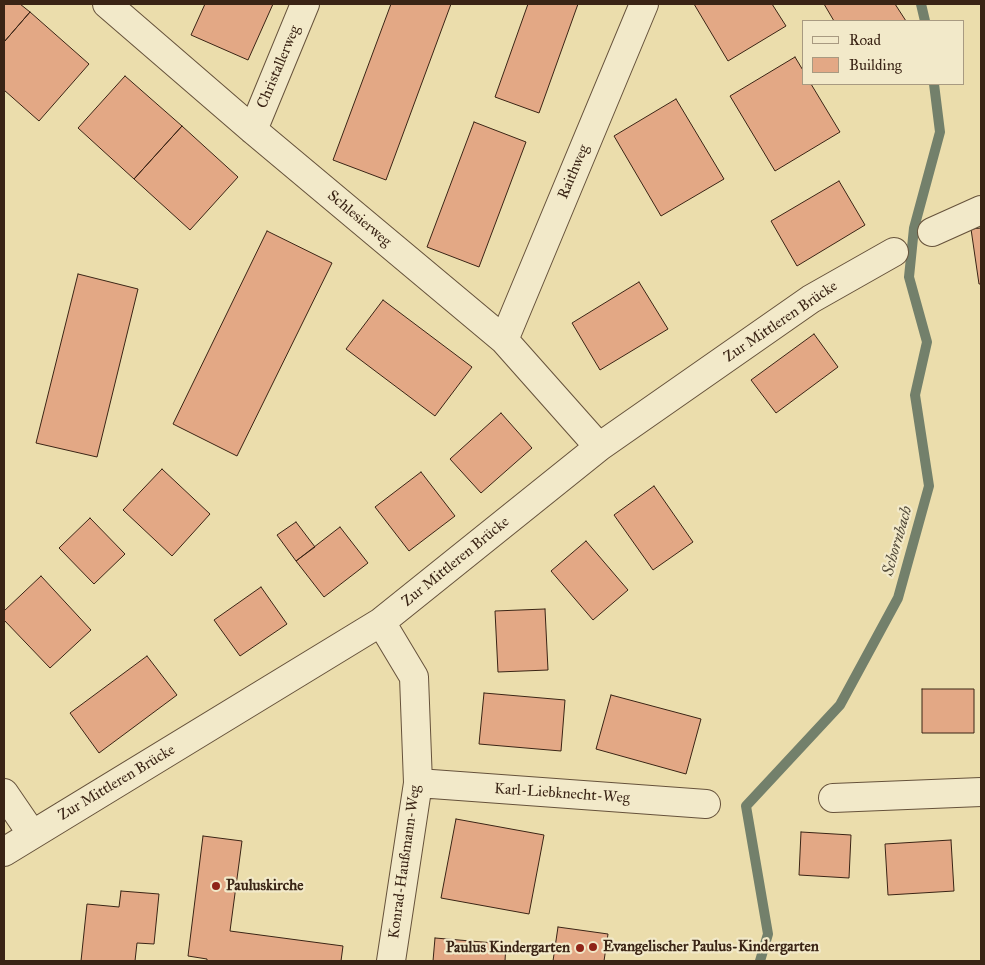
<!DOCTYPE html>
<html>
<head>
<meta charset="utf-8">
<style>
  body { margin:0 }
  #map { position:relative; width:985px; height:965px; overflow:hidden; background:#ebddac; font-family:"IM FELL Great Primer",serif }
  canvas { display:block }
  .frame { position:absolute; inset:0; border:5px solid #3a2415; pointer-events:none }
  .legend { position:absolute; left:802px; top:20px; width:162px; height:65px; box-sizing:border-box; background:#f2e9c9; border:1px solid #a89a81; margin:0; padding:6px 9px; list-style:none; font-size:15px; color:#3a2415 }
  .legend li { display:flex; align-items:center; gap:10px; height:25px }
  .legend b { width:25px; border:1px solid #a89a81 }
</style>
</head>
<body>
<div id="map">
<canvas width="985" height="965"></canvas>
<div class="frame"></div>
<ul class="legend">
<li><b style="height:6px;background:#f2e9c9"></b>Road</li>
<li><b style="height:14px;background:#e3a885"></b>Building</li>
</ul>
</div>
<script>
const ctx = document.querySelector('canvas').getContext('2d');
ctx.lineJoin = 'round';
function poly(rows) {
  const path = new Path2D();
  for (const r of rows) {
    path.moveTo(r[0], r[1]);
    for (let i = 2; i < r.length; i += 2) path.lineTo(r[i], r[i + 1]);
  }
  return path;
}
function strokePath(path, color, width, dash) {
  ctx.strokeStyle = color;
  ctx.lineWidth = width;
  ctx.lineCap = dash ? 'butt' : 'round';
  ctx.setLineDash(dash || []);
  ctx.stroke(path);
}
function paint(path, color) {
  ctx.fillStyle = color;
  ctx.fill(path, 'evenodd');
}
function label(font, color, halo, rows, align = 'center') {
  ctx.font = font + ' "IM FELL Great Primer",serif';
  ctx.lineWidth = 4.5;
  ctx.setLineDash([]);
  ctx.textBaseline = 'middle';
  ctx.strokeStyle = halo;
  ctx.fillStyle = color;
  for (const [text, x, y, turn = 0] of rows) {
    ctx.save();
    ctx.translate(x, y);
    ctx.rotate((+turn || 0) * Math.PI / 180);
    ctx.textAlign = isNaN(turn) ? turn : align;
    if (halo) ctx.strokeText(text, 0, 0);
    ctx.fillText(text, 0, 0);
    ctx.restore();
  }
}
strokePath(poly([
  [921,4,925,21],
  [760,961,768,934,746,806,840,705,898,598,929,486,915,395,927,342,909,277,914,228,940,132,934,84]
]), '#73806b', 10);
const building = poly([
  [4,4,20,4,30,12,4,42,4,4],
  [205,4,273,4,248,60,191,35,205,4],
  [391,4,451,4,386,180,333,160,391,4],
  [528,4,578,4,539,113,495,97,528,4],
  [694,4,772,4,786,26,728,61,694,4],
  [824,4,895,4,906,21,834,21,824,4],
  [30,12,89,64,39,121,4,90,4,42,30,12],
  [795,57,804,72,804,84,811,84,840,132,775,171,730,96,795,57],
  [125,76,182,126,134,179,78,128,125,76],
  [676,99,724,179,661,216,614,136,676,99],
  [474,122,526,142,479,267,427,247,474,122],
  [182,126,238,177,190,230,134,179,182,126],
  [839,181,865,225,797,266,771,221,839,181],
  [981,228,981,284,979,284,971,229,981,228],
  [267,231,332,263,237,456,173,424,267,231],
  [78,274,138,289,97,457,36,443,78,274],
  [639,282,668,329,600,370,572,323,639,282],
  [383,300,472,367,435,416,346,349,383,300],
  [814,334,838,367,776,413,751,380,814,334],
  [501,413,532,448,481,493,450,459,501,413],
  [162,469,210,514,172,556,123,510,162,469],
  [421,472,455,516,409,551,375,507,421,472],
  [654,486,693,542,653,570,614,515,654,486],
  [90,518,125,554,94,584,59,548,90,518],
  [296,522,315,547,296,561,277,535,296,522],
  [340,527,368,563,324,597,296,561,340,527],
  [586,541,628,590,593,620,551,571,586,541],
  [41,576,91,630,50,668,4,620,4,611,41,576],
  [261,587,287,624,240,656,214,620,261,587],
  [545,609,548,670,498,672,495,611,545,609],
  [147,656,177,695,99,753,70,713,147,656],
  [922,689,974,689,974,733,922,733,922,689],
  [484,693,565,700,561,751,479,744,484,693],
  [611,695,701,719,686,774,596,749,611,695],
  [456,819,544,835,529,914,441,898,456,819],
  [801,832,851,835,849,878,799,875,801,832],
  [203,836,242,841,230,931,343,946,341,961,207,961,207,959,188,956,203,836],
  [951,840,954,891,888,895,885,844,951,840],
  [121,891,159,894,154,944,137,943,135,961,81,961,87,904,119,907,121,891],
  [558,927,608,934,604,961,553,961,558,927],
  [435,938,506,944,505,961,433,961,435,938]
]);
paint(building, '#e3a885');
strokePath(building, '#3a2415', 1);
const minor = poly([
  [107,4,253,130,504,340,599,447],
  [253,130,305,4],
  [932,232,981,210],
  [504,340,644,4],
  [381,622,414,677,418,783,391,961],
  [418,783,706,804],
  [4,793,32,834],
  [833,798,981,792],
  [4,852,381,622,599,447,811,299,894,252]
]);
strokePath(minor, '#66523b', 30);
strokePath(minor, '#f2e9c9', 28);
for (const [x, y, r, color] of [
  [216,886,5,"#8f2418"],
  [593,947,5,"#8f2418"],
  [580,948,5,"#8f2418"]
]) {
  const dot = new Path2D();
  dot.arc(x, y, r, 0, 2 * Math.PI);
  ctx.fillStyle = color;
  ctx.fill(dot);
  strokePath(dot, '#f2e9c9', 2);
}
label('15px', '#3a2415', '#f2e9c9', [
  ["Christallerweg",279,67,-67],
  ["Raithweg",574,172,-67],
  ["Schlesierweg",359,219,40],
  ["Zur Mittleren Brücke",781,322,-34],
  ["Zur Mittleren Brücke",456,562,-39],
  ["Zur Mittleren Brücke",117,783,-31],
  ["Karl-Liebknecht-Weg",562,794,4],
  ["Konrad-Haußmann-Weg",405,862,-82]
]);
label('bold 15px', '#3a2415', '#f2e9c9', [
  ["Pauluskirche",226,886],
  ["Evangelischer Paulus-Kindergarten",603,947],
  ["Paulus Kindergarten",570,948,"right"]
], 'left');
label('italic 16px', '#524a39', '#f2e9c9', [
  ["Schornbach",898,541,-74]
]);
</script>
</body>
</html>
